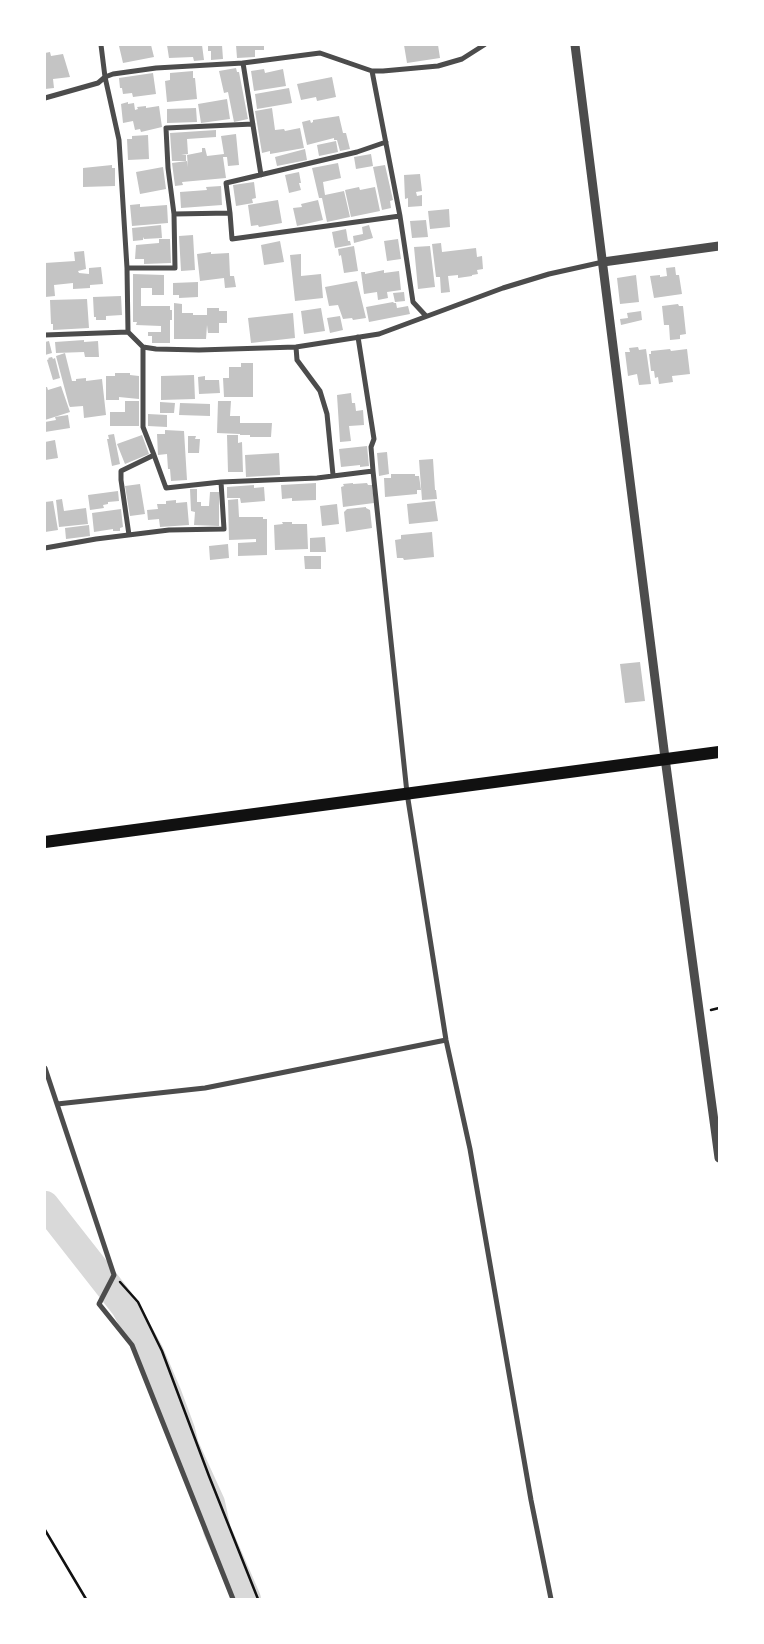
<!DOCTYPE html>
<html>
<head>
<meta charset="utf-8">
<style>
  body { margin:0 }
  #map { position:relative; width:764px; height:1644px; overflow:hidden; background:#fff; font-family:Merriweather,serif }
  canvas { display:block }
  .frame { position:absolute; inset:0; border:46px solid #fff; pointer-events:none }
</style>
</head>
<body>
<div id="map">
<canvas width="764" height="1644"></canvas>
<div class="frame"></div>
</div>
<script>
const ctx = document.querySelector('canvas').getContext('2d');
ctx.lineJoin = 'round';
function poly(rows) {
  const path = new Path2D();
  for (const r of rows) {
    path.moveTo(r[0], r[1]);
    for (let i = 2; i < r.length; i += 2) path.lineTo(r[i], r[i + 1]);
  }
  return path;
}
function strokePath(path, color, width, dash) {
  ctx.strokeStyle = color;
  ctx.lineWidth = width;
  ctx.lineCap = dash ? 'butt' : 'round';
  ctx.setLineDash(dash || []);
  ctx.stroke(path);
}
function paint(path, color) {
  ctx.fillStyle = color;
  ctx.fill(path, 'evenodd');
}
strokePath(poly([
  [45,1205,125,1307,150,1353,168,1395,181,1430,185,1446,211,1503,217,1530,247,1599]
]), '#d9d9d9', 28);
paint(poly([
  [122,45,151,45,154,57,123,63,119,46],
  [167,45,202,45,204,60,194,61,193,57,169,58],
  [208,45,222,45,223,59,211,60,211,51,208,51],
  [236,45,264,45,264,50,255,50,255,57,237,58],
  [404,45,438,45,440,58,407,63],
  [50,52,51,56,63,54,70,77,53,79,54,88,45,89,45,53],
  [236,68,237,72,239,72,248,119,234,122,228,92,224,93,219,71],
  [264,69,265,73,283,69,286,86,254,91,251,71],
  [193,71,193,78,195,78,197,99,167,102,165,81,170,80,170,73],
  [153,73,156,94,133,97,132,93,123,94,122,88,120,88,119,78],
  [332,77,336,97,317,101,316,97,301,100,297,84],
  [289,88,292,103,257,109,255,94],
  [227,99,230,119,201,123,198,104],
  [128,102,128,104,134,103,135,110,138,109,137,107,146,106,146,108,159,106,162,127,141,132,140,129,135,130,133,121,123,123,121,104],
  [196,108,197,122,167,123,167,109],
  [272,108,275,130,284,129,285,131,300,128,304,148,270,154,270,151,262,153,255,111],
  [339,116,343,133,346,133,350,149,340,151,337,140,334,140,334,138,307,145,302,122,310,120,311,123,313,122,313,120],
  [216,130,216,137,187,139,188,154,181,155,186,155,186,161,172,161,170,133],
  [236,134,239,165,228,166,227,157,223,157,226,178,182,182,183,185,175,186,172,163,187,161,188,167,187,155,202,152,202,148,205,148,207,156,224,154,221,136],
  [148,135,149,159,128,160,127,139,132,139,132,136],
  [336,141,338,152,319,156,317,145],
  [305,149,307,160,277,166,275,157],
  [371,154,373,166,356,169,354,157],
  [338,163,341,178,323,182,325,195,344,191,350,217,327,222,322,198,319,198,312,168],
  [112,165,112,168,115,168,115,186,83,187,83,168],
  [385,165,393,200,390,201,391,208,382,210,373,167],
  [163,167,166,189,140,194,136,172],
  [299,172,301,183,299,183,301,190,289,193,285,175],
  [420,174,422,191,416,192,417,196,422,195,422,206,408,207,408,198,405,199,404,175],
  [254,182,256,198,252,199,253,203,236,206,233,185],
  [221,186,222,205,181,208,180,192,207,190,206,187],
  [359,187,360,190,375,187,380,211,351,217,345,190],
  [278,200,282,223,259,227,258,225,251,226,248,205],
  [318,200,323,220,297,226,293,208,302,207,301,204],
  [140,204,140,207,167,205,168,223,132,226,130,205],
  [449,209,450,227,430,229,428,211],
  [426,220,428,237,412,238,410,221],
  [161,225,162,238,144,239,143,237,143,240,133,241,132,228],
  [369,225,373,238,354,243,353,236,363,234,362,227],
  [346,229,348,241,350,241,351,245,335,248,332,232],
  [193,235,195,270,181,271,179,236],
  [159,239,170,239,171,263,144,264,144,259,135,259,136,245,159,243],
  [398,239,401,259,387,261,384,241],
  [280,241,284,262,264,265,261,245],
  [441,243,442,252,476,248,477,257,482,256,483,269,477,270,478,274,472,275,472,276,458,278,458,275,448,276,450,292,441,293,440,277,436,277,432,244],
  [354,246,358,271,344,273,341,255,339,256,338,249],
  [430,246,435,287,418,289,414,247],
  [84,251,86,269,78,271,79,273,89,274,89,268,101,267,103,284,90,285,90,288,73,289,73,283,54,285,55,296,45,297,45,263,75,261,74,252],
  [211,252,211,254,229,253,230,276,234,276,236,287,225,288,224,278,200,281,197,254],
  [301,254,301,276,321,274,323,298,295,301,290,255],
  [675,267,676,275,679,275,682,294,654,298,650,276,660,275,660,277,667,276,666,268],
  [384,270,384,273,399,271,401,290,387,292,388,298,378,300,377,292,364,294,361,272,365,272,365,274],
  [133,274,164,275,164,295,152,295,152,288,141,288,141,306,170,306,170,310,172,310,172,320,170,320,170,343,152,343,152,336,148,336,148,332,161,332,161,326,136,325,137,322,133,322],
  [636,275,639,302,620,304,617,278],
  [357,281,366,318,353,320,352,318,343,319,338,305,329,306,325,287],
  [198,282,198,297,179,298,179,295,173,295,173,283],
  [404,292,405,301,395,302,393,293],
  [121,296,122,315,106,316,106,320,96,320,96,317,94,317,93,297],
  [87,299,89,328,53,330,53,324,51,324,50,300],
  [393,302,394,303,396,303,397,308,408,306,410,314,369,322,366,307],
  [174,303,182,304,182,313,193,313,193,315,207,315,207,308,219,308,219,311,227,311,227,323,219,323,219,333,208,333,207,325,206,339,174,339],
  [678,304,679,306,683,306,686,334,680,335,680,339,670,340,669,325,664,325,662,306],
  [321,308,325,331,304,334,301,311],
  [641,311,642,320,621,325,620,319,628,318,627,313],
  [293,313,295,338,251,343,248,318],
  [340,316,343,330,330,333,327,318],
  [84,340,84,342,98,341,99,357,85,357,84,352,56,353,55,342],
  [49,341,52,353,45,355,45,342],
  [638,347,639,350,646,349,651,384,639,385,637,374,628,376,625,352,630,352,629,348],
  [670,349,671,351,687,349,690,374,672,376,673,382,659,384,658,377,655,378,654,371,651,371,649,354,651,354,651,351],
  [65,353,72,381,76,381,76,379,86,378,86,381,102,379,106,415,84,418,83,406,70,407,69,405,56,356],
  [52,357,53,359,55,358,60,378,53,380,47,360,49,359,48,358],
  [241,363,253,363,253,397,224,397,223,378,229,378,229,367,241,367],
  [115,373,130,373,130,375,139,376,139,399,119,397,119,400,106,400,106,376,115,376],
  [194,375,195,399,161,400,161,376],
  [205,376,205,380,219,380,220,393,199,394,198,377],
  [61,386,70,412,45,420,45,387,47,387,48,390],
  [351,393,352,403,355,403,356,411,363,410,364,425,349,426,351,441,340,442,337,395],
  [125,401,139,401,139,426,110,426,110,412,125,412],
  [218,401,231,401,230,416,240,416,240,423,272,423,271,437,250,437,250,435,240,435,240,431,240,434,217,433],
  [160,402,175,403,174,413,160,413],
  [180,403,210,404,210,416,179,415],
  [148,414,167,415,167,427,148,426],
  [68,415,70,428,45,432,45,422,56,420,55,417],
  [165,430,184,431,187,480,171,481,170,469,168,469,167,454,158,455,157,434,165,434],
  [114,434,120,464,112,466,107,439,109,439,108,435],
  [142,435,149,454,125,464,117,444],
  [227,435,238,435,238,443,242,442,243,472,228,472],
  [188,436,196,436,195,439,200,439,199,453,188,453],
  [55,440,58,458,45,460,45,442],
  [367,446,369,466,360,467,360,465,341,467,339,449],
  [387,452,389,474,379,476,377,453],
  [279,453,280,475,246,477,245,455],
  [433,459,435,490,436,490,437,499,422,500,419,460],
  [391,474,415,474,415,476,419,476,421,490,417,490,417,494,385,497,384,478,391,478],
  [316,483,316,500,292,501,292,498,282,499,281,485],
  [353,483,353,484,367,483,368,485,372,485,374,503,343,507,341,487,344,486,343,484],
  [140,484,145,514,130,516,125,486],
  [254,485,254,488,264,487,265,501,241,503,240,498,227,498,227,487],
  [190,489,197,489,197,502,201,502,201,506,209,506,210,492,219,492,219,526,194,525,195,512,191,511],
  [118,491,119,501,108,502,108,504,103,505,104,508,90,510,88,495],
  [62,499,64,511,86,508,88,524,59,527,56,500],
  [238,499,239,517,263,517,263,519,267,519,267,555,238,556,238,543,256,542,256,539,229,540,228,500],
  [176,500,176,503,187,502,189,525,160,527,159,519,148,520,147,510,158,509,157,504,166,504,166,501],
  [53,501,58,530,45,532,45,502],
  [435,501,438,521,409,524,407,504],
  [337,504,339,524,322,526,320,506],
  [366,507,366,508,370,510,372,528,346,532,344,512,347,509],
  [121,509,123,527,120,528,120,531,113,531,113,529,94,532,92,513],
  [282,522,292,522,292,524,307,524,308,549,275,550,274,525,283,524],
  [89,525,90,536,66,539,65,528],
  [432,532,434,557,404,560,403,558,397,558,395,540,401,539,401,535],
  [325,537,326,552,310,552,310,538],
  [228,544,229,558,210,560,209,546],
  [304,556,321,556,321,569,305,569],
  [640,662,645,701,625,703,620,664]
]), '#c4c4c4');
strokePath(poly([
  [711,1010,719,1008],
  [120,1282,138,1302,162,1351,209,1476,258,1599],
  [45,1530,86,1599]
]), '#111', 2.5);
strokePath(poly([
  [101,45,105,77,119,140,127,268,128,332,143,347,156,349,199,350,296,347,379,334,503,288,549,274,603,262],
  [243,63,261,175],
  [372,71,400,216,413,302,426,316],
  [45,98,98,83,105,77,113,74,156,68,243,63,320,53,372,71,383,71,438,66,462,59,484,45],
  [230,213,226,183,357,152,386,142],
  [174,214,230,213,232,239,400,216],
  [127,268,175,268,174,214,168,168,166,128,253,124],
  [45,335,128,332],
  [358,337,374,439,371,447,373,471,407,793,446,1040,470,1149,531,1500,551,1599],
  [296,347,297,360,320,391,327,414,333,475],
  [154,455,166,488,221,482,317,478,373,471],
  [129,535,121,480,121,471,154,455,143,427,143,347],
  [45,548,96,539,169,530,224,529,221,482],
  [45,1068,114,1275,99,1304,132,1345,233,1599],
  [57,1104,205,1088,446,1040]
]), '#4c4c4c', 5);
strokePath(poly([
  [575,45,665,758,719,1158],
  [603,262,719,246]
]), '#4c4c4c', 9);
strokePath(poly([
  [45,842,719,752]
]), '#111', 12);
</script>
</body>
</html>
